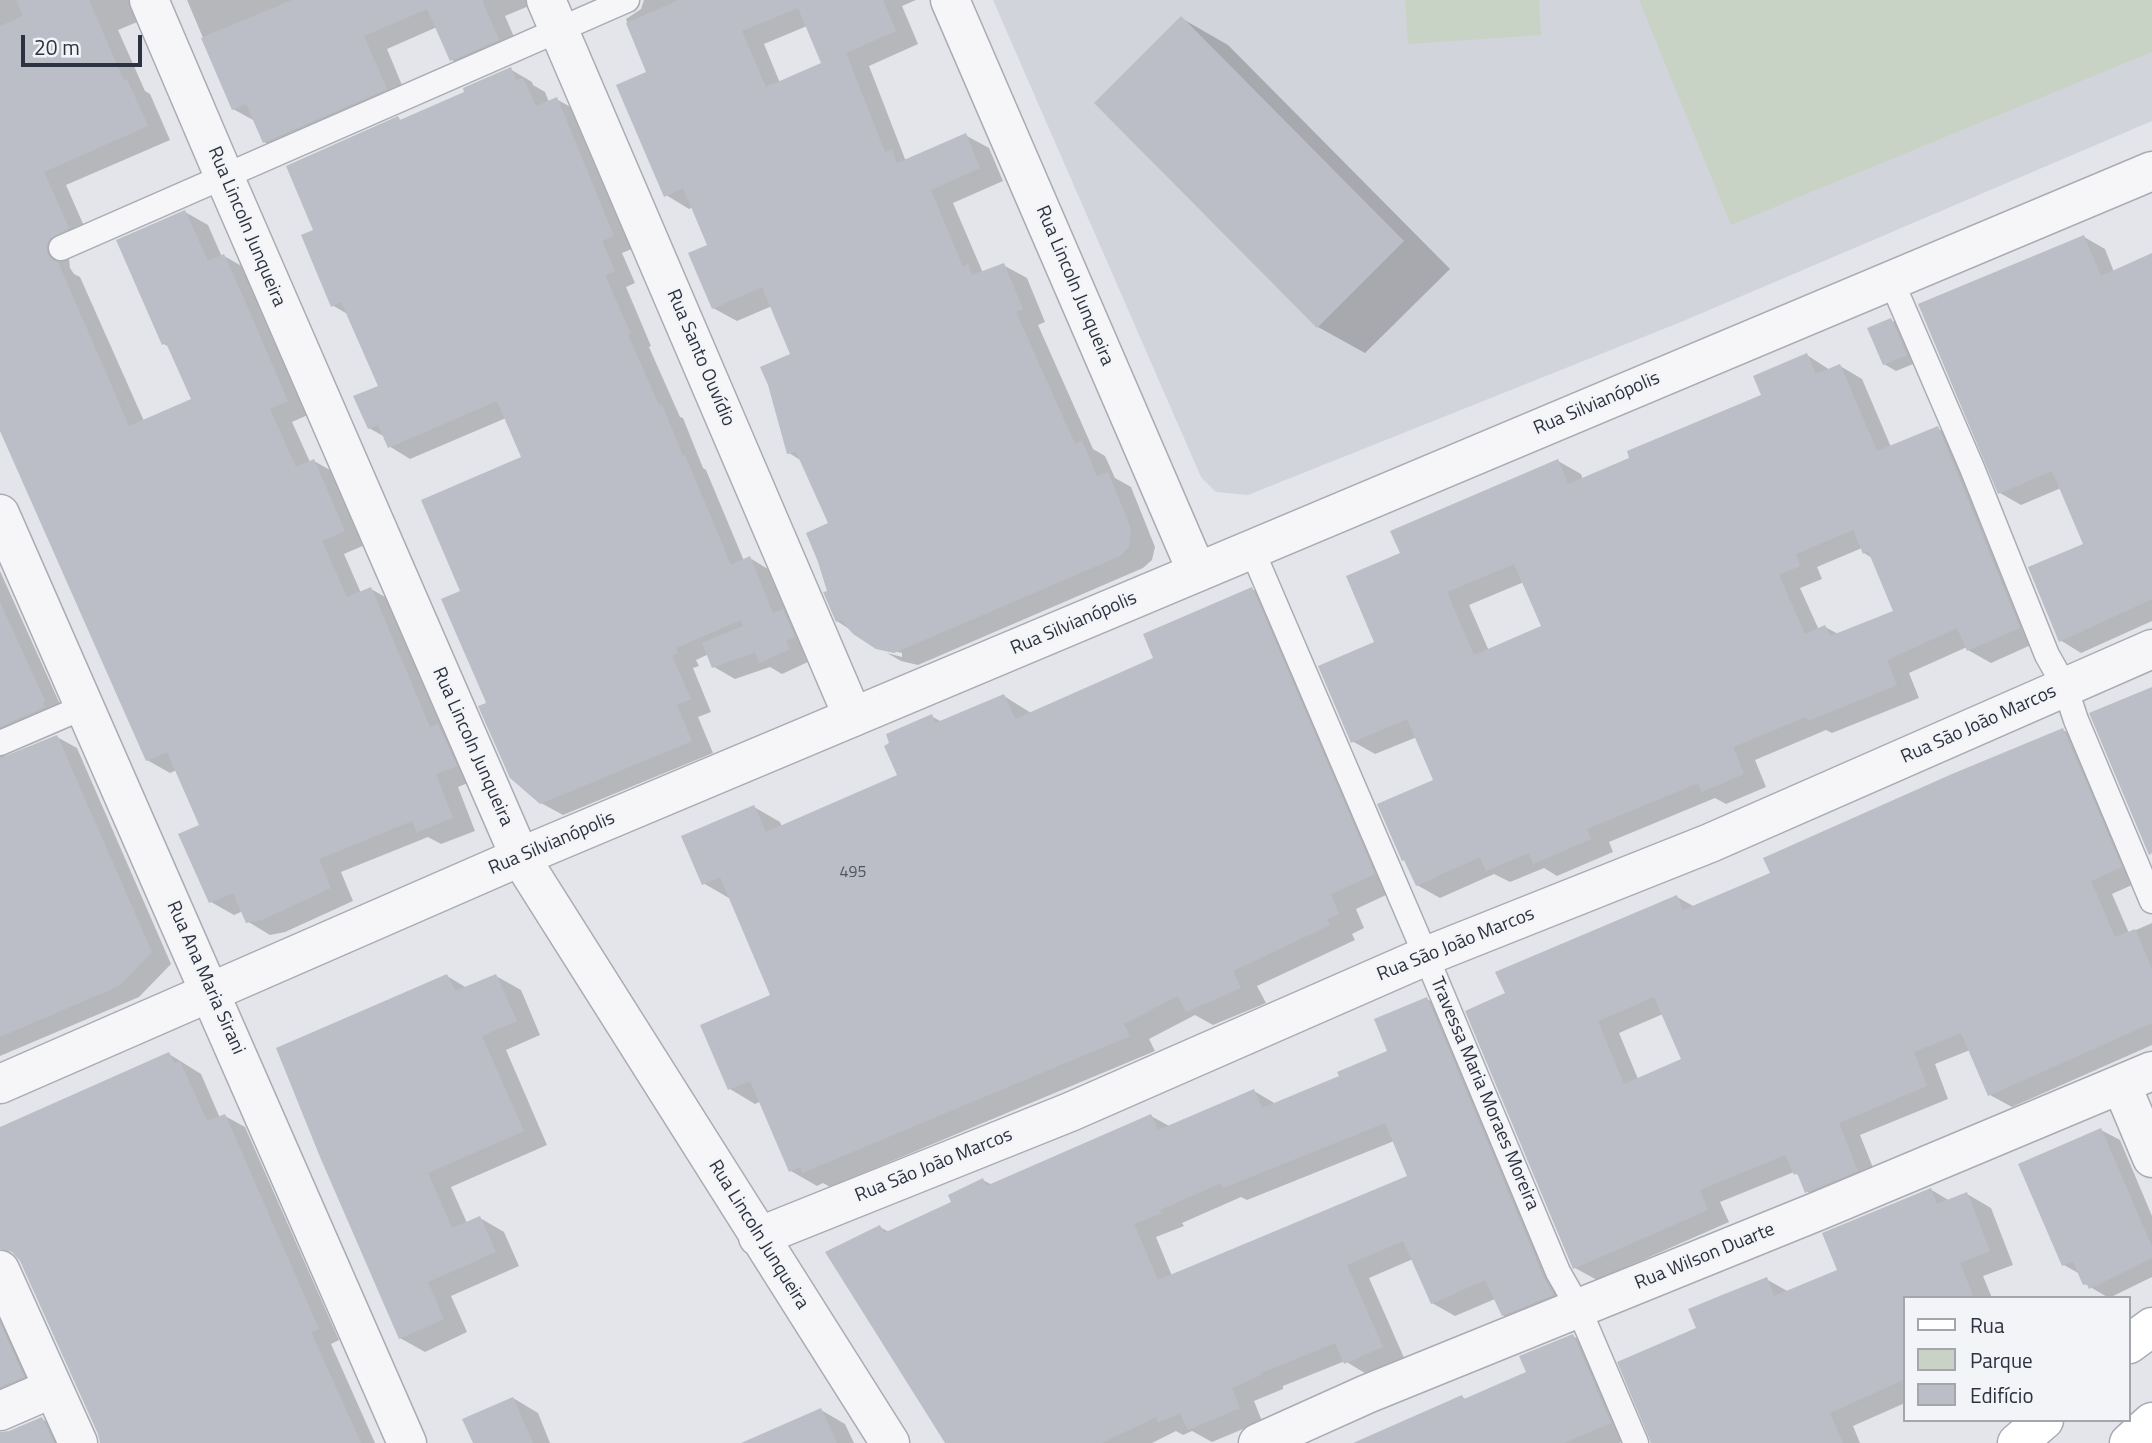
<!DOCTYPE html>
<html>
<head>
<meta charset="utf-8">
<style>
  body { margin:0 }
  #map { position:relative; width:2152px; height:1443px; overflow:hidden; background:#e3e5ea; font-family:"Titillium Web",sans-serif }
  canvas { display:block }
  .legend { position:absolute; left:1903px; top:1296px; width:228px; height:126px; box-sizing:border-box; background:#f3f4f7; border:2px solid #a4a6ae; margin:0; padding:9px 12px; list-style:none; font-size:21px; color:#2d3240 }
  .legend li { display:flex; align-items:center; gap:14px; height:35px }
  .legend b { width:35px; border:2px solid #a4a6ae }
  .scale { position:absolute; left:21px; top:35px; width:121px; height:32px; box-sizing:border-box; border:4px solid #2d3240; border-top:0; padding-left:9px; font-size:21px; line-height:24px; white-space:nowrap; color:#2d3240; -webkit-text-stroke:5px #f3f4f7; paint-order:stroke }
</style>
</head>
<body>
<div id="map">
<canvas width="2152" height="1443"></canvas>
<ul class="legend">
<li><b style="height:9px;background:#fff"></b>Rua</li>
<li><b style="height:19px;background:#c8d3c5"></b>Parque</li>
<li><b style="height:19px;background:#bbbec6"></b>Edifício</li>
</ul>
<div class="scale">20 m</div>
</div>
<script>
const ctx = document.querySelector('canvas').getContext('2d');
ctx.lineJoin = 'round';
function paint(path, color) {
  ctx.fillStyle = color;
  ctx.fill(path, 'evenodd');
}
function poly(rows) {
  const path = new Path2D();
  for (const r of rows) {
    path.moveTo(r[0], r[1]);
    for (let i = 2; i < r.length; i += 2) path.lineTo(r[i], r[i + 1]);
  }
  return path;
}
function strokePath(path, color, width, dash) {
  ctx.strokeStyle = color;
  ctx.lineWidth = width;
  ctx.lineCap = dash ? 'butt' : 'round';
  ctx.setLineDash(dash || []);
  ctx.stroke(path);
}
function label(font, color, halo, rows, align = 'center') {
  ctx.font = font + ' "Titillium Web",sans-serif';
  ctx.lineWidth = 5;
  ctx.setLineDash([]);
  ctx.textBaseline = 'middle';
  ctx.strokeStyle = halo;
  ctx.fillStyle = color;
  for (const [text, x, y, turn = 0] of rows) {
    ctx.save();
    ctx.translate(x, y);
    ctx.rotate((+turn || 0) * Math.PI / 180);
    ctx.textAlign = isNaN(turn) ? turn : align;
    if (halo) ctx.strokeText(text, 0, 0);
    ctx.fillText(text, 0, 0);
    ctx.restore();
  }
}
paint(poly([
  [993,0,2152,0,2152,121,1681,322,1248,495,1216,492,1201,477]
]), '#d2d4db');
paint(poly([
  [1405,0,1539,0,1541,35,1408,44],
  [1639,0,2152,0,2152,52,1731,225]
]), '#c8d3c5');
paint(poly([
  [0,0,134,0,142,20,118,30,145,91,150,94,170,140,66,185,91,242,72,251,69,259,70,268,74,274,80,277,144,421,193,400,169,347,164,344,185,212,208,225,222,257,224,256,247,269,310,414,292,422,310,462,314,461,337,474,367,544,344,554,361,593,371,589,394,602,478,779,458,787,475,831,441,844,428,837,341,872,353,901,285,932,270,935,247,921,243,911,234,915,211,902,202,826,177,770,170,773,147,760,0,428],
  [187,0,535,0,536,3,505,16,521,53,475,73,452,60,437,27,387,49,409,102,287,156,264,142,255,121,233,109],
  [644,0,916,0,902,6,918,44,869,66,905,159,907,160,965,135,989,148,1003,181,953,203,983,273,1003,265,1027,278,1045,322,1038,325,1093,449,1105,456,1115,478,1131,487,1155,547,1152,560,1143,568,918,665,901,661,887,653,902,657,902,653,876,647,837,621,829,592,830,524,802,461,789,453,792,355,772,306,737,321,713,308,710,246,693,207,689,209,666,195,649,73,626,19,641,9],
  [807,26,824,64,780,83,764,44],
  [1181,18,1228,45,1450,269,1365,353,1318,327],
  [510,69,532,82,533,85,545,92,549,102,556,99,578,111,634,248,622,253,635,283,626,287,651,346,649,347,680,417,683,418,703,468,706,470,744,561,750,558,771,571,810,661,782,674,770,667,735,679,714,667,709,654,696,660,699,666,693,668,711,712,698,717,713,753,563,815,541,803,488,704,462,592,523,458,506,418,410,459,389,446,385,437,369,428,381,387,349,315,332,305,316,231,398,118,402,121,466,93],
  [2084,237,2105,249,2114,272,2152,255,2152,621,2081,653,2060,640,2085,545,2061,488,2021,505,2000,493],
  [1891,320,1903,327,1918,362,1896,371,1884,364],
  [1807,355,1830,370,1840,366,1862,379,1891,447,1937,428,1960,441,2042,640,1991,663,1968,650,1967,647,1909,673,1919,698,1832,733,1826,730,1755,760,1766,787,1726,804,1715,798,1609,842,1613,852,1557,876,1544,868,1510,882,1494,874,1440,898,1417,885,1408,863,1403,860,1435,781,1417,737,1375,754,1352,741,1377,643,1402,554,1558,461,1581,474,1583,480,1764,396],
  [1862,548,1864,553,1872,558,1895,612,1838,634,1825,627,1819,630,1800,588,1822,579,1817,567],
  [1524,582,1543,627,1489,651,1469,605],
  [0,571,64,713,5,752,5,759,57,737,77,748,171,964,139,997,0,1056],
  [1252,589,1278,604,1399,889,1356,909,1364,928,1352,934,1355,940,1257,986,1266,1003,1213,1025,1195,1015,1149,1039,1155,1051,830,1187,823,1183,817,1186,791,1171,761,1101,755,1104,730,1089,772,996,731,897,729,898,703,883,754,807,780,822,782,827,899,776,931,716,942,722,1004,696,1031,713,1156,659],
  [2063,730,2085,742,2143,880,2112,894,2129,933,2152,923,2152,1045,2012,1107,1990,1095,1970,1050,1935,1064,1948,1099,1860,1135,1879,1183,1828,1204,1806,1191,1800,1177,1794,1172,1720,1202,1729,1222,1597,1280,1575,1268,1507,994,1677,897,1695,907,1772,874],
  [1663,1014,1683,1060,1638,1079,1619,1033],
  [447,976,467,988,496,976,521,990,540,1035,506,1050,547,1145,451,1187,467,1223,480,1218,504,1232,519,1266,451,1296,467,1332,425,1352,400,1338],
  [1427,999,1450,1012,1567,1293,1526,1328,1503,1315,1495,1299,1455,1316,1432,1303,1413,1259,1369,1278,1405,1360,1368,1375,1345,1361,1283,1386,1283,1389,1254,1401,1262,1421,1212,1442,1192,1431,1183,1435,1176,1431,1152,1443,956,1443,944,1416,880,1227,889,1232,953,1203,983,1180,992,1185,1151,1116,1171,1127,1254,1091,1276,1104,1341,1077,1390,1052],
  [1394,1141,1409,1177,1172,1276,1156,1237,1184,1226,1182,1223,1241,1197,1247,1200],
  [169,1054,201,1074,220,1118,225,1116,245,1127,339,1340,331,1344,375,1443,101,1443,100,1434,12,1228,0,1234,0,1129],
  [2101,1130,2120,1140,2152,1216,2152,1277,2109,1298,2085,1284,2080,1274,2064,1265],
  [1930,1189,1950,1201,1967,1194,1991,1208,2013,1265,1983,1276,1992,1298,1905,1298,1905,1403,1853,1426,1860,1443,1652,1443,1698,1329,1766,1279,1789,1292,1840,1271],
  [0,1311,43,1388,0,1417],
  [1573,1336,1597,1350,1634,1436,1619,1443,1355,1443,1462,1397,1467,1400,1529,1373],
  [513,1398,538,1413,550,1443,475,1443],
  [821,1410,845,1424,854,1443,751,1443],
  [42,1419,62,1430,68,1443,0,1443,0,1432,0,1434,9,1433]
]), '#0003');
paint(poly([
  [16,0,89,0,124,81,127,79,148,126,44,172,69,228,49,239,46,246,47,253,52,260,58,262,129,426,191,399,166,343,162,345,116,240,185,210,208,261,224,254,245,301,288,401,270,409,296,467,314,459,345,531,322,541,347,597,371,587,430,727,438,724,457,766,436,774,453,818,417,832,412,821,319,859,331,888,262,920,246,923,233,893,209,903,178,834,199,825,167,752,146,761,0,431,0,26,23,16],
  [292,0,482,0,499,40,450,61,427,9,364,36,387,89,263,143,246,104,232,110,201,38],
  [679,0,883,0,896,31,846,53,885,152,892,149,897,163,966,133,980,168,931,190,963,267,968,264,972,275,1004,263,1023,309,1016,312,1075,444,1082,441,1097,476,1108,472,1131,528,1129,547,1120,556,894,653,876,649,853,634,841,620,836,622,823,592,827,591,818,562,806,533,828,523,796,452,787,454,768,385,760,367,790,354,777,323,762,287,712,309,688,253,707,245,683,188,664,197,616,85,646,72,626,23],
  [798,8,821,63,766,87,742,31],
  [1181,16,1404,241,1317,328,1094,103],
  [511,67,516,80,523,78,536,106,557,97,614,236,602,241,615,271,605,275,631,334,628,335,659,405,662,404,683,456,685,455,731,565,750,556,773,613,783,609,795,637,786,641,790,649,759,663,755,652,712,668,702,643,743,626,741,620,676,648,678,653,672,656,691,699,677,705,692,741,540,804,510,778,478,706,486,703,485,700,441,599,460,591,421,500,521,457,497,401,388,448,378,425,368,429,353,396,378,386,341,302,331,307,301,235,313,230,286,166,398,116,400,120,464,92,463,88],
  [2084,235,2101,276,2152,253,2152,599,2059,642,2028,567,2083,544,2052,471,1998,494,1918,304],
  [1891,318,1907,355,1883,365,1867,328],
  [1807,353,1816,374,1840,364,1877,451,1938,426,2020,628,1967,651,1957,628,1887,660,1897,685,1808,721,1806,717,1733,747,1744,774,1702,792,1698,783,1587,829,1591,839,1533,864,1529,853,1486,871,1480,857,1416,886,1404,860,1402,861,1377,804,1433,780,1407,719,1351,743,1318,666,1374,642,1346,576,1400,553,1390,531,1558,459,1568,484,1629,458,1627,451,1761,395,1753,376],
  [1853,530,1863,554,1868,551,1893,611,1830,636,1825,625,1805,634,1779,575,1800,566,1796,554],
  [1514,564,1541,626,1474,655,1447,592],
  [1252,587,1375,874,1331,894,1339,914,1327,919,1330,925,1233,971,1241,988,1186,1012,1178,996,1124,1024,1130,1036,802,1173,800,1167,789,1172,750,1081,728,1090,700,1025,770,995,720,877,702,885,681,836,754,805,766,832,897,775,884,746,889,743,886,734,932,714,935,723,1004,694,1015,719,1153,658,1143,634],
  [0,602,45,701,43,702,45,707,0,727],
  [2152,687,2152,853,2149,855,2089,713],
  [2063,728,2122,867,2091,881,2115,937,2135,929,2152,969,2152,1023,1988,1096,1961,1033,1914,1052,1927,1086,1839,1123,1858,1171,1805,1193,1797,1173,1794,1175,1785,1155,1700,1190,1708,1210,1573,1269,1465,1011,1505,993,1495,972,1677,895,1683,910,1770,873,1763,858,1952,774],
  [1654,997,1681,1059,1624,1084,1598,1021],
  [57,735,152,952,119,986,0,1037,0,758],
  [447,974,455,991,496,974,517,1021,482,1036,524,1131,428,1173,452,1228,480,1216,496,1252,428,1282,444,1319,399,1339,320,1157,276,1048],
  [1427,997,1544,1278,1554,1295,1502,1316,1485,1280,1431,1304,1403,1241,1347,1265,1383,1347,1344,1364,1335,1343,1261,1373,1261,1375,1232,1388,1240,1408,1188,1430,1180,1413,1158,1423,1156,1417,1102,1443,945,1443,825,1252,880,1225,884,1233,951,1202,948,1195,983,1178,986,1186,1151,1114,1158,1130,1254,1089,1262,1108,1339,1076,1337,1072,1387,1051,1374,1019],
  [1385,1123,1407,1176,1158,1280,1134,1224,1162,1213,1160,1210,1221,1183,1223,1188],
  [169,1052,174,1063,180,1061,207,1121,225,1114,319,1329,311,1332,361,1443,100,1443,98,1434,20,1261,12,1252,0,1249,0,1127],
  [2101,1128,2152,1247,2152,1258,2089,1289,2087,1284,2083,1285,2073,1262,2062,1266,2018,1164],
  [1931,1188,1937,1204,1967,1192,1990,1251,1960,1263,1974,1298,1905,1298,1905,1379,1830,1413,1843,1443,1651,1443,1617,1362,1696,1328,1688,1309,1717,1297,1767,1277,1774,1296,1837,1270,1822,1233],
  [0,1323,24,1377,0,1387],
  [1573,1334,1611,1423,1564,1443,1353,1443,1462,1395,1464,1399,1526,1372,1519,1356],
  [513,1397,533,1443,473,1443,462,1419],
  [821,1408,837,1443,741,1443],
  [42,1417,54,1443,0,1443,0,1432,9,1431]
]), '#bbbec6');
const service = poly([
  [61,248,627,0],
  [1891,280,1972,468,2047,655,2065,687,2076,720,2152,901],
  [1252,550,1426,956,1558,1272,1578,1307,1636,1443],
  [0,743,86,706]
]);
const minor = poly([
  [149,0,224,176,520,857,890,1443],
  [546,0,853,717],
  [950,0,1197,572],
  [0,514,407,1443],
  [2121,1084,2152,1158],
  [758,1237,1070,1112,1426,956,1710,843,2152,649],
  [0,1270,78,1443],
  [0,1411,53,1388],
  [1258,1443,1367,1394,1818,1211,2152,1071]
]);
const tertiary = poly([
  [0,1084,520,857,2152,171]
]);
const secondary = poly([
  [2129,1344,2152,1327],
  [2017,1443,2044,1420],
  [2129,1443,2152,1422]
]);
strokePath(service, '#a9acb4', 27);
strokePath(minor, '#a9acb4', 41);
strokePath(tertiary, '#a9acb4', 41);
strokePath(secondary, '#a9acb4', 41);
strokePath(service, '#f6f6f8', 24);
strokePath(minor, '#f6f6f8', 38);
strokePath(tertiary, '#f6f6f8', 38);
strokePath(secondary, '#fff', 38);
label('16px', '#505562', null, [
  ["495",853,873]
]);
label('19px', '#2d3240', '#f3f4f7', [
  ["Rua Lincoln Junqueira",246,227,67],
  ["Rua Lincoln Junqueira",1074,286,67],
  ["Rua Santo Ouvídio",700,358,67],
  ["Rua Silvianópolis",1597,404,-23],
  ["Rua Silvianópolis",1074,624,-23],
  ["Rua São João Marcos",1979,725,-24],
  ["Rua Lincoln Junqueira",472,747,66],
  ["Rua Silvianópolis",552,844,-23],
  ["Rua São João Marcos",1456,945,-22],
  ["Rua Ana Maria Sirani",205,978,66],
  ["Travessa Maria Moraes Moreira",1484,1094,67],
  ["Rua São João Marcos",934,1166,-22],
  ["Rua Lincoln Junqueira",758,1235,58],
  ["Rua Wilson Duarte",1705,1257,-22]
]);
</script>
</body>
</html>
